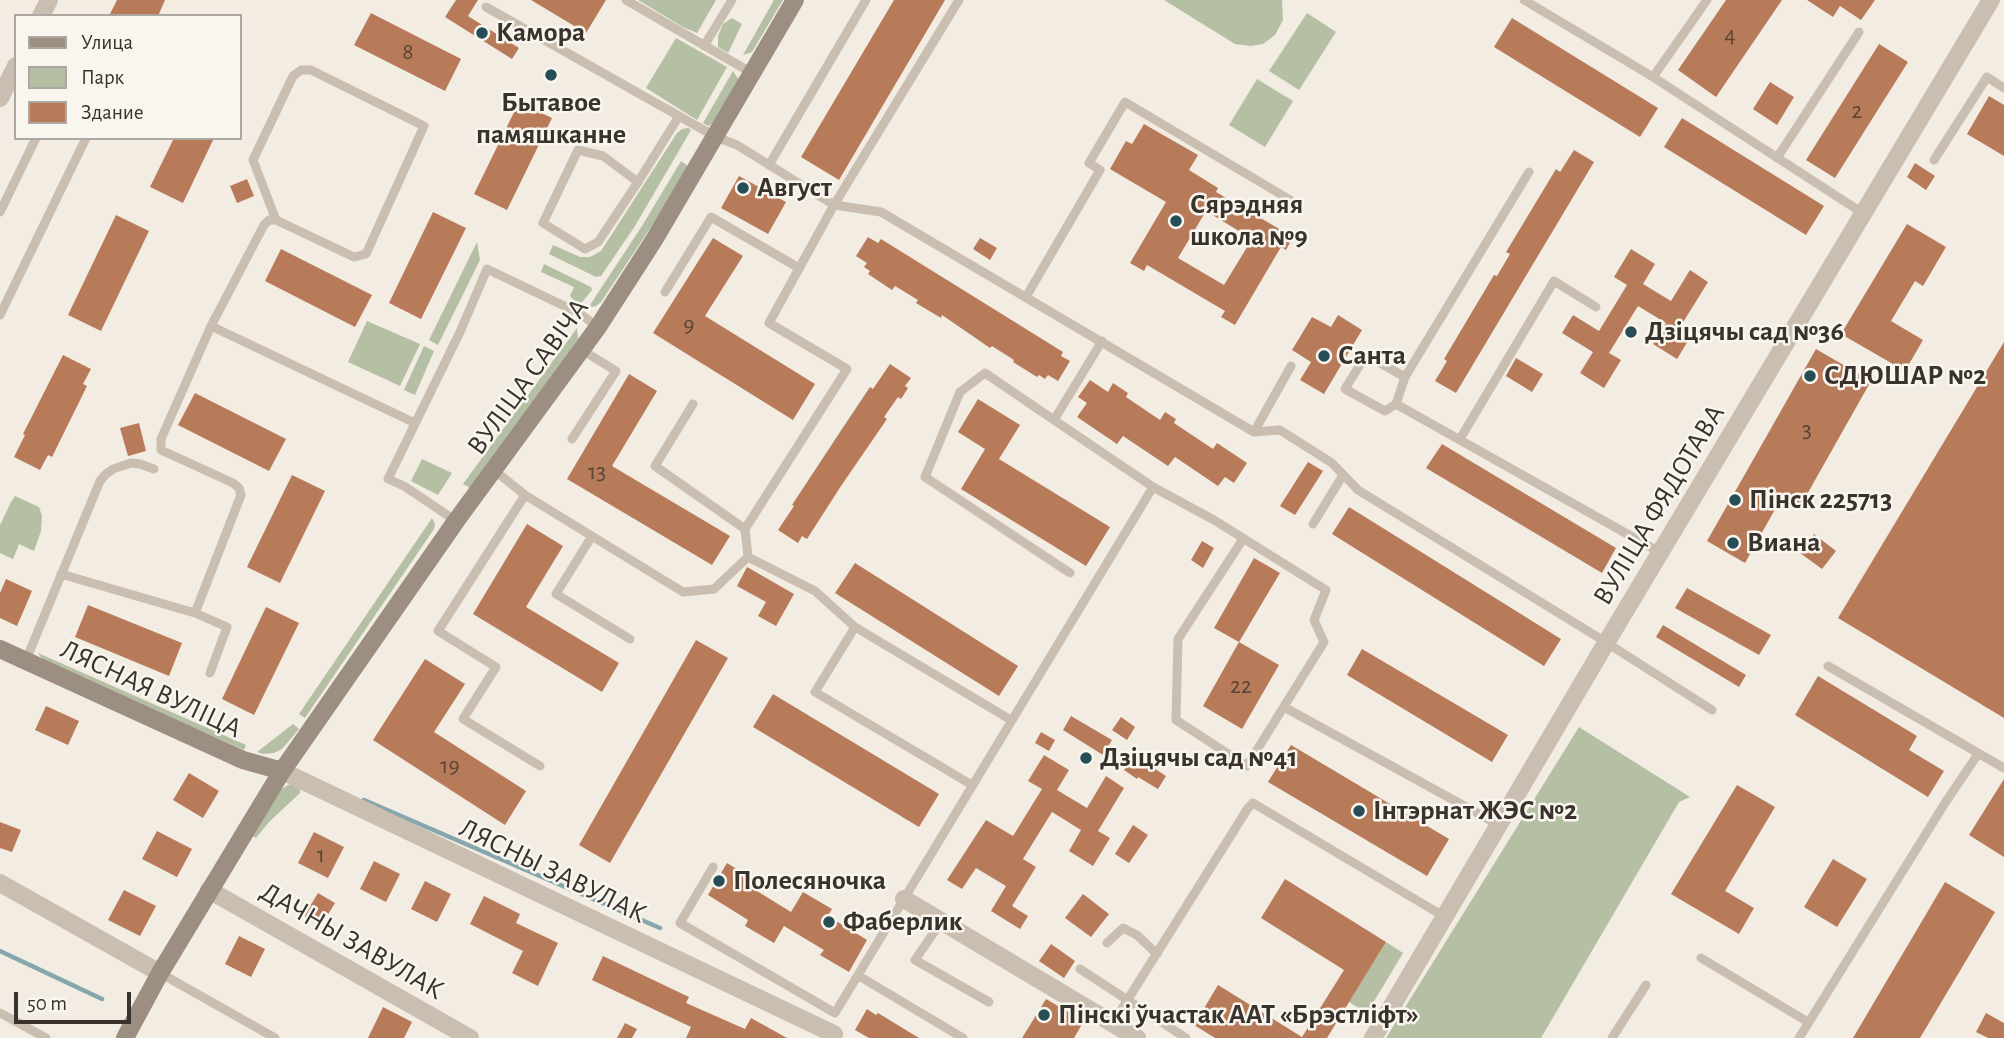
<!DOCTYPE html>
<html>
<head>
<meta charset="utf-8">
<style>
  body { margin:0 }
  #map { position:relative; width:2004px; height:1038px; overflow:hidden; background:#f2ece3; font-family:"Alegreya Sans",sans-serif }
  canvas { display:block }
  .legend { position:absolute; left:14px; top:14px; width:228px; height:126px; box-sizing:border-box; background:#f9f6ef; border:2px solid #aca8a1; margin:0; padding:9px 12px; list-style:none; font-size:21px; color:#39322d }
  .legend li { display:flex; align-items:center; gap:14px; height:35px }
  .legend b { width:35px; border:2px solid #aca8a1 }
  .scale { position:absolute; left:14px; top:992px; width:117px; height:32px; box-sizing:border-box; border:4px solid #39322d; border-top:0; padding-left:9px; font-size:21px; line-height:24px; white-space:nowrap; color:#39322d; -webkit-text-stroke:5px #f9f6ef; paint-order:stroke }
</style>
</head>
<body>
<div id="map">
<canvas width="2004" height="1038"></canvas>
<ul class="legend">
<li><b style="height:9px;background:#9c8e81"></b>Улица</li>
<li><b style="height:19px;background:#b4bfa4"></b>Парк</li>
<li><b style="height:19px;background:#b87b5a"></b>Здание</li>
</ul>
<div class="scale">50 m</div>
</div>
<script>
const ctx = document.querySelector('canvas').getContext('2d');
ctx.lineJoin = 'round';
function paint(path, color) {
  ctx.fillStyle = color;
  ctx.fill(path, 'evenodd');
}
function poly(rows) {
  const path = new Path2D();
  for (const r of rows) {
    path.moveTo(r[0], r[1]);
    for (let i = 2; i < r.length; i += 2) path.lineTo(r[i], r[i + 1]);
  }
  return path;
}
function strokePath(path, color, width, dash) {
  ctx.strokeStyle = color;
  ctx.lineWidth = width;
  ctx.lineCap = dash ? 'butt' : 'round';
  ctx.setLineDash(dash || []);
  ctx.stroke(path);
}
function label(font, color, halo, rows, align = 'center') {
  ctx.font = font + ' "Alegreya Sans",sans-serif';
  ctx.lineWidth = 5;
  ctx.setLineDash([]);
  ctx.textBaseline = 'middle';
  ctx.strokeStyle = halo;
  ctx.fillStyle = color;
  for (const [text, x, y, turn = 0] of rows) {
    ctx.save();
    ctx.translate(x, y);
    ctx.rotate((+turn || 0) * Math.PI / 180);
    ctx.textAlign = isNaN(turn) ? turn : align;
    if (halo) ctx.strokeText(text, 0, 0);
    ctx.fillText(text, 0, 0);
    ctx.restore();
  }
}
paint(poly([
  [638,0,716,0,697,33,683,27],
  [774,0,783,0,752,52,743,55],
  [1164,0,1282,0,1283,20,1275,35,1263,44,1251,46,1235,44],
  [1307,13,1336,32,1299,90,1269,71],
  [732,18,742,24,728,53,718,47,718,36,723,24],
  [676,38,727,67,697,120,646,88],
  [733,71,739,80,714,123,708,126,703,123],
  [1257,79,1293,101,1265,147,1229,125],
  [688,128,691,130,635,226,601,276,596,277,549,254,553,245,580,257,590,257,601,251,677,133,682,129],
  [681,161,688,166,655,221,601,302,596,306,588,308,642,226],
  [477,242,480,260,438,345,429,340],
  [544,264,591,287,592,290,579,306,570,296,574,287,541,272],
  [367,321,420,344,400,386,348,362],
  [577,328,578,339,470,488,463,484],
  [424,346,434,351,415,395,404,390],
  [422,459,452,473,438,495,411,481],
  [15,496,39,507,42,516,41,531,34,551,19,544,13,559,0,553,0,525,11,502],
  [432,518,435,524,434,529,305,718,299,714],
  [38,653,246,745,244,750,44,662],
  [293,724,299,729,282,749,274,753,263,754,257,752],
  [1579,727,1690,797,1679,802,1541,1038,1386,1038],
  [290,784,300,788,300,793,269,822,256,838,251,835,281,789],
  [1386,942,1403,953,1367,1013,1349,1002]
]), '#b4bfa4');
strokePath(poly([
  [364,800,660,928],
  [0,951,102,999]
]), '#85a6ac', 4.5);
paint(poly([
  [117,0,165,0,158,16,109,16],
  [456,0,478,0,468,16,519,48,512,59,445,17],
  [531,0,606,0,586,33],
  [894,0,945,0,839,180,801,157],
  [1726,0,1782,0,1716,97,1678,70],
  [1807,0,1875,0,1861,20,1840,6,1833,17],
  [371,13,461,59,445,91,354,45],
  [1512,18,1658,108,1640,137,1494,47],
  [1879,44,1908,62,1835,178,1806,160],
  [1770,82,1794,97,1777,125,1753,109],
  [1989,96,2004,105,2004,156,1967,134],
  [519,102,552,118,507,210,474,194],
  [1682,118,1824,206,1806,235,1664,147],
  [1144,124,1198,155,1189,170,1218,188,1216,192,1293,237,1286,250,1281,247,1235,325,1221,317,1225,311,1147,265,1144,271,1130,263,1166,202,1110,169,1126,141,1132,144],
  [1206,211,1252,239,1224,285,1178,258],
  [174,138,214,138,183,203,150,187],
  [1574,150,1594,162,1456,393,1435,381,1447,361,1444,359,1494,275,1497,276,1510,254,1506,252,1556,169,1560,172],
  [1915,163,1935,176,1926,190,1907,177],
  [739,176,786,202,768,234,721,208],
  [247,179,254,196,237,203,230,186],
  [433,212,466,228,421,319,389,303],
  [116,215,149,231,101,331,68,315],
  [1907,224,1946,247,1923,286,1915,281,1891,321,1923,340,1905,371,1841,334],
  [868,237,878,243,881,239,1063,352,1061,356,1070,361,1058,381,1048,375,1045,379,1039,375,1037,377,1013,362,1014,360,992,346,990,348,942,315,941,318,916,303,918,300,895,286,892,290,868,274,870,271,864,267,867,263,856,256],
  [713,238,743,256,705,316,815,384,793,420,653,333],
  [980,238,997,248,990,260,973,249],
  [281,249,372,295,355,327,265,281],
  [1631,249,1655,264,1643,284,1671,301,1690,270,1708,282,1682,324,1694,331,1677,359,1653,344,1666,323,1638,306,1609,353,1621,360,1604,388,1580,373,1593,352,1562,333,1573,315,1599,331,1627,285,1614,277],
  [1338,315,1362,330,1324,394,1300,380,1311,362,1292,350,1312,317,1331,327],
  [2004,342,2004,718,1838,618],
  [1816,349,1871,381,1801,505,1783,495,1745,563,1707,541],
  [63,355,91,369,83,384,87,386,52,457,48,455,40,470,14,457,25,435,23,434],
  [1516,358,1543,374,1532,392,1506,376],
  [890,364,911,378,905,386,908,388,901,399,898,397,884,417,887,419,841,486,807,539,802,536,798,543,778,530,794,506,792,505,842,429,870,387,873,389],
  [629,374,657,391,612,466,730,536,712,565,567,479],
  [1090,380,1108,392,1113,383,1128,393,1126,397,1160,420,1165,412,1176,419,1174,423,1213,449,1217,443,1247,463,1234,483,1225,477,1218,486,1175,457,1168,466,1123,436,1117,444,1077,417,1087,403,1078,397],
  [195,393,286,439,269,471,178,425],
  [978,399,1020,425,999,459,1110,527,1086,566,961,489,985,449,958,432],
  [139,423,146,451,128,456,120,428],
  [1442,444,1616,548,1602,573,1426,468],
  [1308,462,1323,471,1295,515,1280,506],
  [292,475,325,491,280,583,247,567],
  [1349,507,1561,639,1544,666,1332,534],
  [527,524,563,546,526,607,619,663,602,692,473,614],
  [1814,534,1836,551,1822,569,1800,553],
  [1202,541,1214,548,1203,568,1191,560],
  [1254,558,1280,573,1239,642,1214,628],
  [855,563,1018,666,999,696,835,593],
  [747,567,794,594,776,626,758,616,766,602,737,586],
  [6,579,32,591,17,626,0,618,0,593],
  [1687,588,1771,635,1759,655,1675,608],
  [88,605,182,643,169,676,75,637],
  [266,607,299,623,254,715,222,699],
  [1663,625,1746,675,1739,687,1656,637],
  [696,640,728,658,610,863,579,845],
  [1239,642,1279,665,1242,729,1203,706],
  [1362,649,1508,735,1492,762,1347,675],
  [425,659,465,684,434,732,526,791,505,825,373,740],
  [1818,676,1917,736,1909,750,1944,771,1928,797,1795,715],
  [773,694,939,794,919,827,753,727],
  [46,706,79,721,68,745,35,730],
  [1071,716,1112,740,1103,755,1063,730],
  [1121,717,1135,727,1127,740,1112,730],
  [1041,732,1055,740,1049,751,1035,743],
  [1291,745,1449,839,1427,876,1268,782],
  [1044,755,1069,770,1057,790,1087,808,1106,776,1124,788,1098,831,1110,838,1093,866,1069,851,1081,830,1052,812,1023,859,1036,867,1012,906,1028,916,1020,929,991,911,1006,886,976,868,962,889,947,880,986,820,1013,836,1042,789,1028,781],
  [1134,755,1166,776,1158,789,1138,777,1137,779,1124,770],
  [189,773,219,791,203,818,173,800],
  [2004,779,2004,857,1969,835],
  [1737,785,1775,807,1725,891,1754,908,1739,934,1671,894],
  [0,822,21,830,12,852,0,848],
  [1133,825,1148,835,1129,863,1115,854],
  [157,831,192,849,177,877,142,859],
  [314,832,344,847,328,878,298,863],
  [1833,859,1867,879,1837,927,1804,907],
  [374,861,400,874,386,902,360,889],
  [727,863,756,881,752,888,791,912,803,892,832,909,828,916,867,940,849,972,820,955,824,950,784,926,774,943,745,926,748,920,708,895],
  [1285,879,1386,942,1327,1038,1215,1038,1194,1025,1218,985,1302,1037,1344,970,1261,918],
  [425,881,451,894,437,922,411,909],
  [1945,882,1995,912,1920,1038,1853,1038],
  [124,890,156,906,140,936,108,920],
  [318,893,335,903,321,926,304,916],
  [1083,894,1109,914,1091,937,1065,918],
  [484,896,520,914,516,923,558,943,538,986,512,973,523,951,470,924],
  [239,936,265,949,251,977,225,964],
  [1051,944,1075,961,1064,978,1039,961],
  [603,956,689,997,686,1003,745,1029,751,1018,787,1038,686,1038,691,1027,592,980],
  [1046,999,1084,1021,1074,1038,1022,1038],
  [383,1007,412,1022,404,1038,368,1038],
  [867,1009,876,1015,878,1013,919,1038,869,1038,855,1030],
  [1986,1013,2004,1023,2004,1038,1988,1038,1976,1032],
  [625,1023,637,1029,632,1038,617,1038]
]), '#b87b5a');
strokePath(poly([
  [626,0,752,73],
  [1524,0,1653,77],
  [1707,0,1653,77,1864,214],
  [486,7,716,137,737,145,834,205,881,212,1254,432,1280,430,1332,463,1358,490,1596,636,1712,710],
  [704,46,732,0],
  [1777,158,1859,32],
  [1934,160,1987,77,2004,88],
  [769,165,866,0],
  [638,182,603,156,578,150,543,223,585,249,598,242,638,182,679,116],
  [0,212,36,138],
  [665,292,711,217,799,268],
  [1026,297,1100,170,1089,163,1125,102,1297,204],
  [0,315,86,138],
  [211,326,415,423],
  [1405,377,1366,355,1345,389,1385,411,1396,404,1661,553],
  [1396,404,1405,377,1529,172],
  [1054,420,985,373,960,392,925,477,1070,573],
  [1254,432,1291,366],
  [572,439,616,371,582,350],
  [1460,439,1554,281,1596,307],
  [494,470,525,495,683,592,714,589,748,557,745,529,655,466,693,404],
  [1153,487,1214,520,1326,590,1314,620,1324,642,1247,766,1176,720,1178,639,1243,539],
  [525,495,438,631,496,667,463,719,540,766],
  [456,521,404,486,388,479,460,332,487,269,579,313,598,327],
  [1313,524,1343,475],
  [745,529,847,369,769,323,834,205,959,0],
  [592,536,556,594,630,639],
  [748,557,815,591,855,627],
  [61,574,195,613,227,627,210,673],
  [195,613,241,495,239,488,233,483,161,450,161,439,211,326,264,225,269,220,276,220,354,257,366,254,424,126,311,70,301,70,293,76,253,160,276,220],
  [26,660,100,481,106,474,113,469,131,463,140,464,154,469],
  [1828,666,2004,768],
  [1284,707,1499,825],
  [972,785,815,692,855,627,1011,720],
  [713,867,680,923,835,1013,1153,487,1054,420,1102,341],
  [941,922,915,960,989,1002],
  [1107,943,1123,928,1137,935,1157,954],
  [1701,958,1808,1022],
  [1080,969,1186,1038],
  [160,973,275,1038],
  [859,976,963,1038],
  [0,1013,46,1038],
  [1113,1023,1248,808,1253,803,1445,917],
  [1612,1038,1646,985],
  [1799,1038,1945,803,1978,754]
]), '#c9beb0', 9);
strokePath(poly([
  [41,16,49,0],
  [0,98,16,66],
  [282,771,834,1034,832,1038],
  [0,883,160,973],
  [209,890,470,1038],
  [904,899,1137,1038],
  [1373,1038,1606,643,1991,0]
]), '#c9beb0', 18);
strokePath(poly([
  [0,649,243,760,282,771],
  [125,1038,160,973,282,771,456,521,598,327,654,240,795,0]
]), '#9c8e81', 18);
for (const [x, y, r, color] of [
  [482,33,7,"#274e56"],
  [551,75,7,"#274e56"],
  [743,188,7,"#274e56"],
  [1176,221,7,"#274e56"],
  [1631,332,7,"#274e56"],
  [1324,356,7,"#274e56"],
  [1810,376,7,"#274e56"],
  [1735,500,7,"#274e56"],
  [1733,543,7,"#274e56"],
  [1086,758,7,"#274e56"],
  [1359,811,7,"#274e56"],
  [719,881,7,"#274e56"],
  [829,922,7,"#274e56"],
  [1044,1015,7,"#274e56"]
]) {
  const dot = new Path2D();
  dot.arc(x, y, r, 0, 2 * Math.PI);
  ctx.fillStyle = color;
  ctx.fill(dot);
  strokePath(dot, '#f9f6ef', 2.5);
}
label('24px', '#594438', null, [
  ["4",1730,35],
  ["8",408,52],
  ["2",1857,111],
  ["9",689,325],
  ["3",1807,430],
  ["13",597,472],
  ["22",1241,686],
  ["19",450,766],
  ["1",321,855]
]);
label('bold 28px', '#39322d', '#f9f6ef', [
  ["Камора",496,33],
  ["Бытавое",551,103,"center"],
  ["памяшканне",551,135,"center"],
  ["Август",757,188],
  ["Сярэдняя",1190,205],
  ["школа №9",1190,237],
  ["Дзіцячы сад №36",1645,332],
  ["Санта",1338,356],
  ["СДЮШАР №2",1824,376],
  ["Пінск 225713",1749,500],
  ["Виана",1747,543],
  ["Дзіцячы сад №41",1100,758],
  ["Інтэрнат ЖЭС №2",1373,811],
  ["Полесяночка",733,881],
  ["Фаберлик",843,922],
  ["Пінскі ўчастак ААТ «Брэстліфт»",1058,1015]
], 'left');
label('28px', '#39322d', '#f9f6ef', [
  ["ВУЛІЦА САВІЧА",528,377,-54],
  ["ВУЛІЦА ФЯДОТАВА",1659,505,-59],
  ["ЛЯСНАЯ ВУЛІЦА",151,689,25],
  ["ЛЯСНЫ ЗАВУЛАК",553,871,26],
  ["ДАЧНЫ ЗАВУЛАК",352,941,30]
]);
</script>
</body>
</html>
